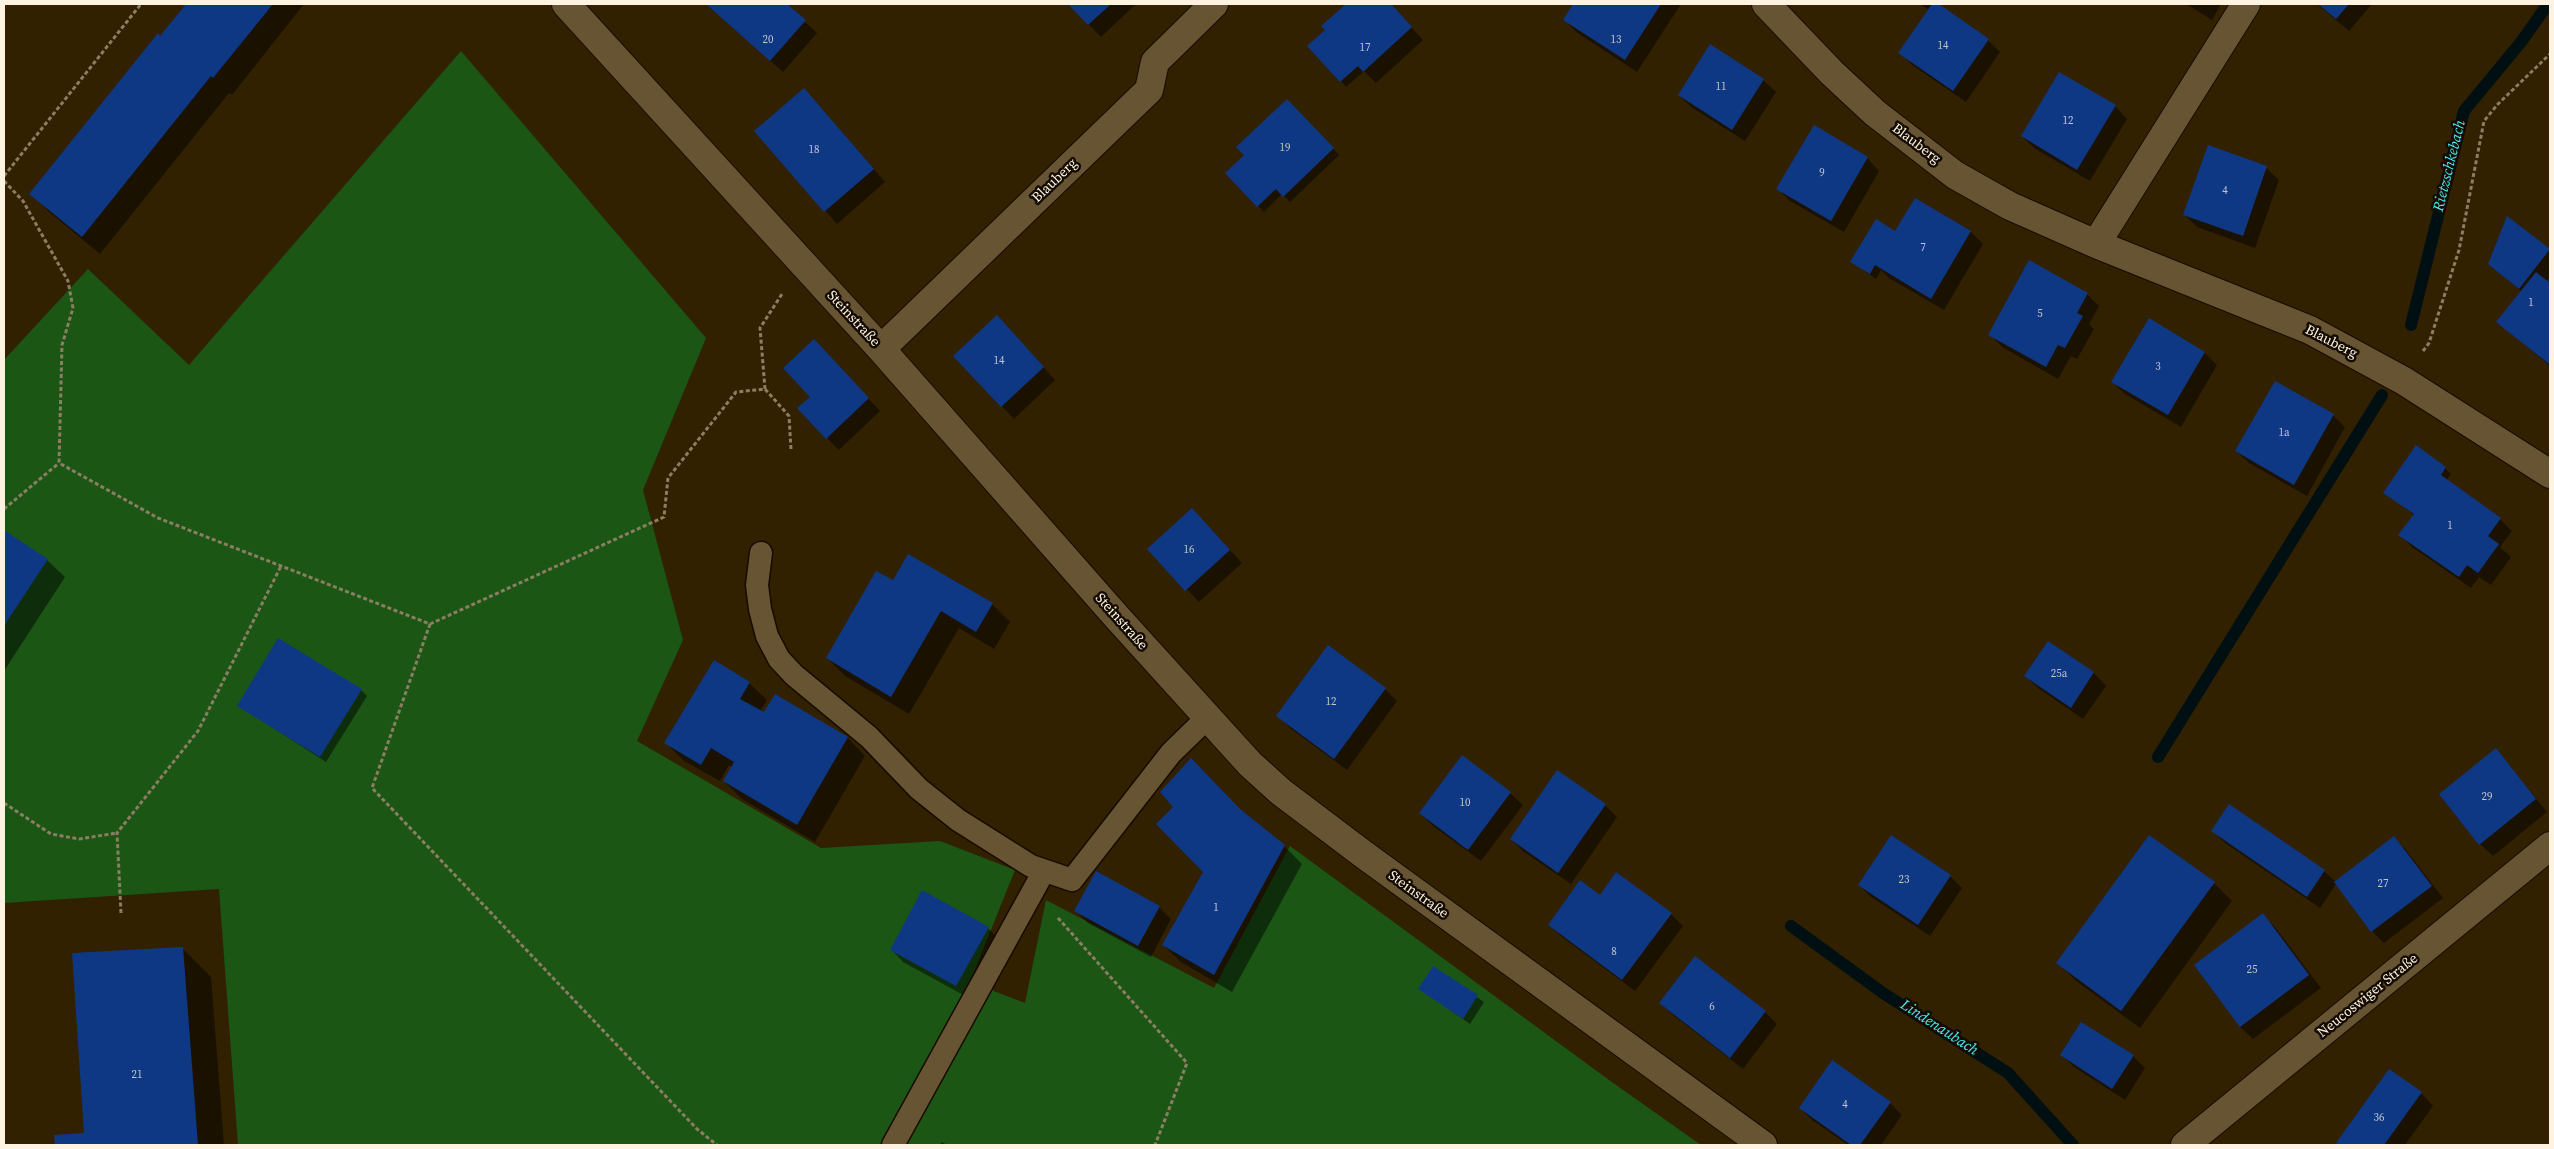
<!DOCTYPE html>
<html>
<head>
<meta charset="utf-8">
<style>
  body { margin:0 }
  #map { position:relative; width:2554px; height:1149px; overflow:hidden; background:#322100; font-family:"Source Serif 4",serif }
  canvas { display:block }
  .frame { position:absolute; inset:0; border:5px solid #fef3e0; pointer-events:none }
</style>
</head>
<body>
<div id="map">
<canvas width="2554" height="1149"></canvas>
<div class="frame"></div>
</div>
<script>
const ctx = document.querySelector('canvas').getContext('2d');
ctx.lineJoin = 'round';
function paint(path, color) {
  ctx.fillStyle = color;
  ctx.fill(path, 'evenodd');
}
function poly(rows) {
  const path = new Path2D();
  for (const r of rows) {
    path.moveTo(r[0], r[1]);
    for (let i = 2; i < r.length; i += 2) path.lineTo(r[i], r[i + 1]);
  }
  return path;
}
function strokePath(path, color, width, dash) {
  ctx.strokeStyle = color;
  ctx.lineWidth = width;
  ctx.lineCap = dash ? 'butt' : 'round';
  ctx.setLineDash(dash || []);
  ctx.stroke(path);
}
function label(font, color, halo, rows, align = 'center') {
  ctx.font = font + ' "Source Serif 4",serif';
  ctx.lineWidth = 5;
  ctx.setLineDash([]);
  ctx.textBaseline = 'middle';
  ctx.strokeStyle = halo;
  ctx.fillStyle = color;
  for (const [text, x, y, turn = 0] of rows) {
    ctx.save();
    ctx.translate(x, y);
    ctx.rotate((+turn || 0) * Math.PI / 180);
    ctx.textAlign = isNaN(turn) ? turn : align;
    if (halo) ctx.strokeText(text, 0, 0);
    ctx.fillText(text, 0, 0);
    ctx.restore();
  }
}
paint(poly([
  [461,51,706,338,643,490,683,640,637,741,821,848,940,841,1015,870,970,982,1025,1003,1046,900,1214,988,1290,846,1609,1080,1701,1145,238,1145,219,889,4,903,4,360,88,269,189,365]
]), '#1b5615');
paint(poly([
  [187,4,304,4,232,95,229,93,100,254,49,212,31,194],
  [706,4,785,4,817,33,783,72],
  [1069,4,1136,4,1101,37],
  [1347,4,1390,4,1423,40,1376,83,1364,71,1346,87,1341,81,1326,30,1323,26],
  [1574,4,1681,4,1637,72,1576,32,1564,19],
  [1920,4,1936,4,1988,40,2000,52,1966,102,1912,65,1900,52,1929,10],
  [2186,4,2221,4,2212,20],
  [2317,4,2372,4,2349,31],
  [1763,80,1776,92,1745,141,1691,107,1679,95],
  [1287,100,1339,155,1290,202,1282,194,1264,212,1227,173,1246,155],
  [816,102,885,182,837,224,756,132],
  [2115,106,2127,119,2090,181,2034,148,2022,136],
  [1814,127,1867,158,1879,171,1844,232,1790,201,1778,189],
  [2266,168,2279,180,2255,248,2197,227,2185,215],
  [1915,199,1971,232,1983,244,1944,310,1889,278,1881,270,1876,279,1852,262,1896,233],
  [2507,218,2550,251,2550,276,2546,282,2550,285,2550,366,2498,322,2522,292,2489,264],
  [2087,294,2099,306,2089,324,2094,329,2077,359,2071,356,2058,379,2002,347,1990,334],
  [2149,319,2205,353,2217,365,2181,427,2125,394,2112,382],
  [1009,329,1055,380,1014,419,955,356],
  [826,353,880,411,839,450,827,438,812,397],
  [2333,415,2345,427,2307,496,2249,463,2236,451],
  [2445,468,2451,474,2446,481,2500,519,2512,531,2500,547,2511,557,2491,585,2479,577,2471,588,2412,547,2400,535,2414,515,2385,492],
  [1204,522,1242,563,1199,602,1149,549],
  [6,532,47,560,65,577,4,671],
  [893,582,992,604,1010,622,994,649,959,628,909,714,845,676,827,658],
  [2048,643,2094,673,2106,686,2083,719,2038,688,2025,676],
  [749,683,767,700,760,712,764,714,775,695,848,738,865,756,815,842,742,799,724,781,732,767,729,765,720,781,684,761,666,743],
  [1385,689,1397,701,1347,770,1290,728,1278,715],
  [361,690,367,696,326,762,239,706],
  [2496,750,2547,812,2493,856,2480,844],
  [1462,757,1510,793,1523,805,1481,861,1433,826,1420,813],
  [1605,805,1617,817,1571,884,1524,852,1511,839],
  [1241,811,1284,846,1302,864,1232,992,1181,962,1163,945],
  [2213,831,2324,871,2336,882,2394,837,2406,850,2443,898,2384,943,2372,931,2336,884,2320,908,2225,843],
  [2149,836,2214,883,2232,901,2140,1028,2076,981,2058,963],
  [1950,876,1962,888,1930,936,1871,897,1859,885],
  [922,892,988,928,1001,941,969,998,903,962,891,949],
  [1600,896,1671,914,1683,926,1635,991,1562,937,1549,925],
  [1159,907,1171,919,1151,957,1088,923,1076,911],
  [2263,915,2275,927,2321,988,2253,1039,2240,1027],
  [182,948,211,977,224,1145,56,1145,55,1136,86,1134],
  [1434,968,1484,1002,1470,1024,1420,989],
  [1660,1003,1765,1012,1777,1024,1743,1069,1673,1015],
  [2062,1055,2133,1056,2145,1068,2125,1100,2074,1067],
  [2421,1093,2433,1106,2405,1145,2341,1145,2338,1143],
  [1890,1103,1902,1115,1881,1145,1848,1145,1812,1120,1800,1108],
  [942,1142,947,1145,940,1145]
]), '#0007');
strokePath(poly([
  [2411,325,2464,111,2521,42,2548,4],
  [2158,757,2382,395],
  [1791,926,1883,993,2008,1073,2073,1145]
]), '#001012', 12);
paint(poly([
  [186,4,273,4,213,78,211,76,82,237,29,194,158,33,160,36],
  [706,4,787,4,806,20,770,61],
  [1068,4,1111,4,1088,25],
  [1346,4,1391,4,1412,27,1363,72,1358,66,1340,82,1307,46,1325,30,1321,26],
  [1573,4,1661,4,1625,60,1563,20],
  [1932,4,1939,4,1989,39,1953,91,1898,53],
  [2318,4,2349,4,2336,19],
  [1710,44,1764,79,1732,130,1678,95],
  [2059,72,2116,105,2077,170,2021,136],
  [804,88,874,169,824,212,754,131],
  [1287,99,1334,148,1283,197,1276,189,1257,207,1225,173,1244,155,1236,147],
  [1814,125,1868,157,1831,221,1776,189],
  [2208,145,2267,166,2243,236,2183,215],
  [1915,198,1971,231,1931,299,1875,265,1870,274,1850,262,1876,219,1895,231],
  [2507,216,2550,249,2519,289,2488,264],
  [2029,260,2088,293,2077,313,2083,316,2065,348,2058,345,2046,367,1988,335],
  [2536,272,2550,283,2549,364,2496,322],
  [997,315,1044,367,1001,407,953,356],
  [2149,318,2205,352,2168,415,2111,382],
  [814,339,869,398,826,439,797,408,810,397,783,368],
  [2275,381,2334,414,2294,485,2235,451],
  [2416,445,2446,467,2441,475,2501,518,2488,536,2499,544,2478,573,2467,565,2459,577,2398,535,2414,514,2383,493],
  [1192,508,1230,550,1185,591,1147,549],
  [5,531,48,559,4,626,4,533],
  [908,554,993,603,976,632,941,611,891,697,826,658,876,571,893,580],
  [278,638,362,689,320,757,237,706],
  [2048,641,2094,672,2071,708,2024,676],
  [1328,645,1386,688,1334,759,1276,716],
  [714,660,750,682,740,699,764,712,775,694,848,737,797,825,723,781,734,762,711,748,701,765,664,743],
  [2496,748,2536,799,2479,845,2439,794],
  [1462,755,1511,792,1468,850,1419,813],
  [1191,758,1240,809,1285,845,1214,975,1162,945,1203,872,1156,824,1173,807,1160,792],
  [1557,770,1606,804,1558,873,1510,839],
  [2229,804,2325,870,2307,897,2211,831],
  [1891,835,1951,875,1918,925,1858,885],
  [2149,835,2215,882,2121,1011,2056,963],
  [2394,836,2432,886,2371,932,2334,882],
  [1096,871,1160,906,1138,946,1074,911],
  [1616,872,1672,913,1622,980,1548,925,1580,880,1600,895],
  [922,890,989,927,956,986,890,950],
  [2263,913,2309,975,2240,1027,2194,965],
  [183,947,198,1145,55,1145,54,1135,84,1133,72,953],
  [1695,956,1766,1011,1730,1058,1659,1003],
  [1433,966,1478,995,1463,1019,1418,989],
  [2081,1022,2134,1055,2112,1089,2060,1055],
  [1832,1060,1891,1102,1860,1145,1851,1145,1799,1108],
  [2389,1069,2422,1092,2384,1145,2340,1145,2336,1143]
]), '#0f3884');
const lane = poly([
  [761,553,757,585,760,609,767,636,779,659,794,675,869,737,919,789,958,820,1031,866,1072,880,1171,753,1209,716],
  [893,1145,1044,871]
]);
const street = poly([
  [566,4,881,349,1115,615,1250,764,1281,792,1363,854,1763,1145],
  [1766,4,1832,73,1875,113,1955,175,2010,206,2096,244,2310,330,2404,381,2550,474],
  [2096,244,2246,4],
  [881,349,1149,90,1155,62,1214,4],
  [2185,1145,2550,846]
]);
strokePath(lane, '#170b00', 25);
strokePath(street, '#170b00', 30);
strokePath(poly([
  [4,176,141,4],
  [4,181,23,201,68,281,73,308,62,345,59,463,158,518,430,624,372,788,697,1129,717,1145],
  [2423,351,2429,343,2459,250,2484,121,2498,104,2550,54],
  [765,389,760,328,782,294],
  [4,509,59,463],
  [430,624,664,517,668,478,736,392,765,389,789,416,791,449],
  [4,803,51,834,79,839,117,833],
  [121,913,117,833,198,731,281,566],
  [1058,918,1187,1063,1155,1145]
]), '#8c7e63', 3, [4, 2.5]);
strokePath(lane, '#675432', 22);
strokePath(street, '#675432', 28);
label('11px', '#c2c4c9', null, [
  ["20",768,40],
  ["13",1616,40],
  ["14",1943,46],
  ["17",1365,48],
  ["11",1721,87],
  ["12",2068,121],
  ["19",1285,148],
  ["18",814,150],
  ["9",1822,173],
  ["4",2225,191],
  ["7",1923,248],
  ["1",2531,303],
  ["5",2040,314],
  ["14",999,361],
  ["3",2158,367],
  ["1a",2284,433],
  ["1",2450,526],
  ["16",1189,550],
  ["25a",2059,674],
  ["12",1331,702],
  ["29",2487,797],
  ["10",1465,803],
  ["23",1904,880],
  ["27",2383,884],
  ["1",1216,908],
  ["8",1614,952],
  ["25",2252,970],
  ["6",1712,1007],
  ["21",137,1075],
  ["4",1845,1105],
  ["36",2379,1118]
]);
label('14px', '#fef3e0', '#140c02', [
  ["Blauberg",1916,144,37],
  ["Blauberg",1055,181,-44],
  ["Steinstraße",853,319,47],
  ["Blauberg",2331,342,27],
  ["Steinstraße",1121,622,48],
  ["Steinstraße",1418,895,36],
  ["Neucoswiger Straße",2368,996,-39]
]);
label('italic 15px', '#48eef9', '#140c02', [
  ["Rietzschkebach",2450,166,-76],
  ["Lindenaubach",1939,1028,33]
]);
</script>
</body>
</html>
